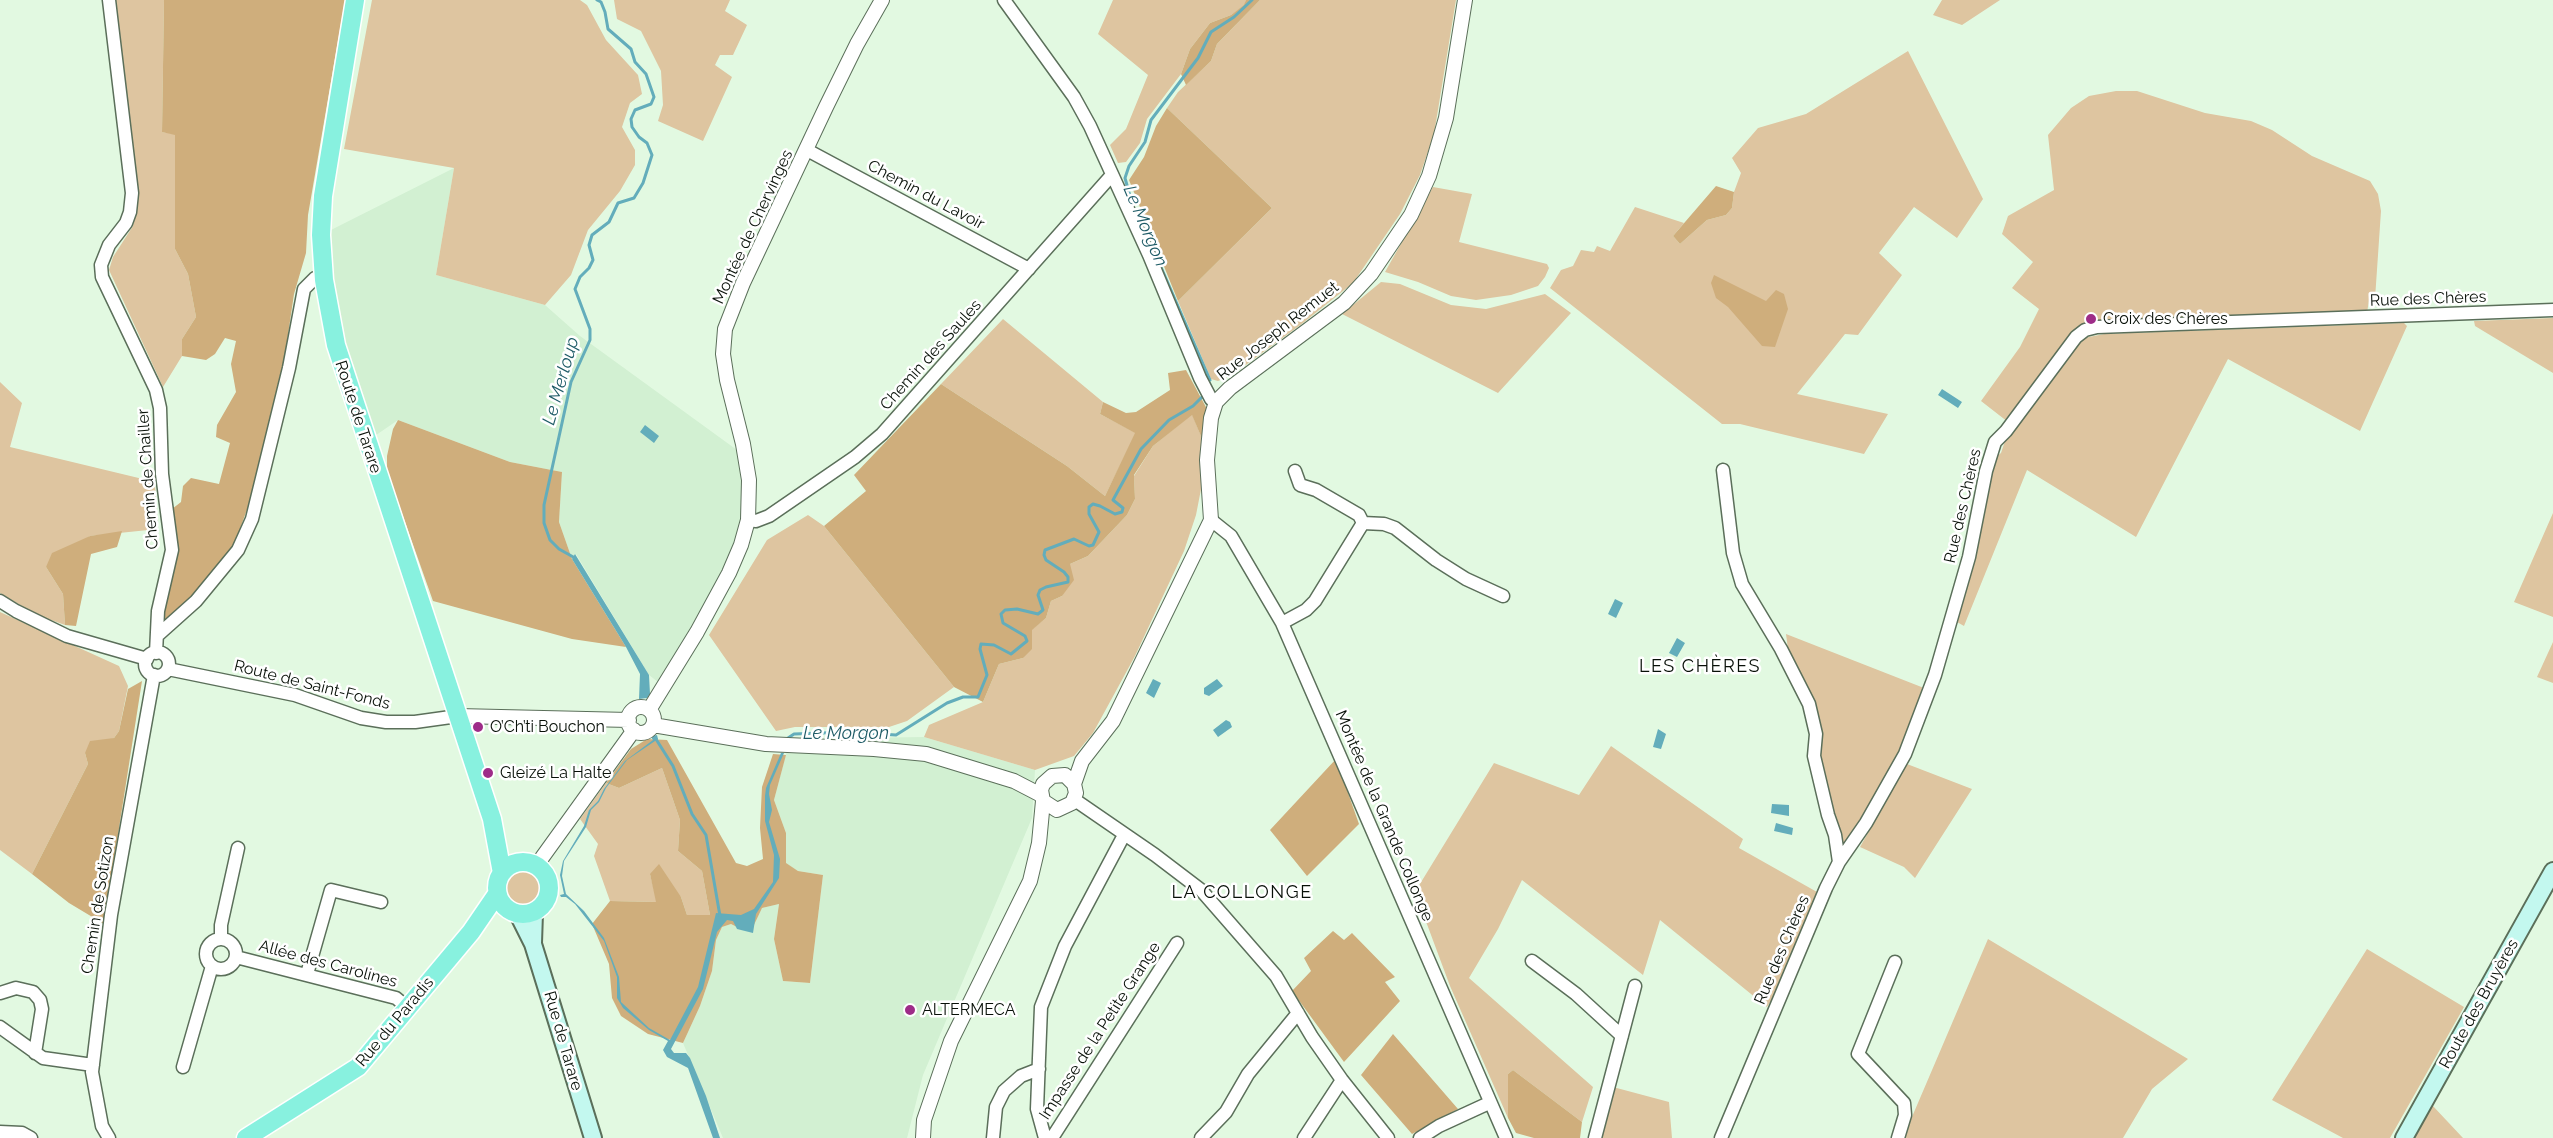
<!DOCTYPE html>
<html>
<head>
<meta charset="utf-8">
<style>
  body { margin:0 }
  canvas { display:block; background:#e2f9e1 }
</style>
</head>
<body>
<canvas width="2553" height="1138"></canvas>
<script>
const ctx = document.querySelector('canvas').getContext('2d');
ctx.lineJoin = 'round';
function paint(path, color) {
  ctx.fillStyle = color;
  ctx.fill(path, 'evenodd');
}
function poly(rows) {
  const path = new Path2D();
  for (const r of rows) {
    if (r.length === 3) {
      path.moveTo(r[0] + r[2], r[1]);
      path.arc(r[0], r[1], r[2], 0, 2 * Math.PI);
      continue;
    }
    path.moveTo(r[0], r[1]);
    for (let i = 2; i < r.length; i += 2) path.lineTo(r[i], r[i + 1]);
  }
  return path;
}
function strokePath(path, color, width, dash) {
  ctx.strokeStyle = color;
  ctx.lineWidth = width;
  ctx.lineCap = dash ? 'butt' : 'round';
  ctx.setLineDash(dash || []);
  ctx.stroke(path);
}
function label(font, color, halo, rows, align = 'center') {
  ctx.font = font + ' Raleway,sans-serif';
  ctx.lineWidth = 5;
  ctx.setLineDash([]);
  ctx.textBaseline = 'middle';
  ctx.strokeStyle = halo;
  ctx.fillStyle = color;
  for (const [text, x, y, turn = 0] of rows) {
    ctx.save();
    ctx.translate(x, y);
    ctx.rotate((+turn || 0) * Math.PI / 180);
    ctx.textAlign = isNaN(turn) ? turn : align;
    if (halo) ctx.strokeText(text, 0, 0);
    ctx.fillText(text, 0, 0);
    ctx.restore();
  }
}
paint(poly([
  [454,168,436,275,545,305,580,336,737,450,744,482,744,520,729,562,658,682,649,675,576,554,572,559,559,522,562,472,510,462,398,420,366,442,321,235],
  [924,737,1035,770,1032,818,923,1075,907,1138,723,1138,683,1043,700,1006,712,971,716,940,722,927,731,924,741,929,762,908,779,904,774,939,783,981,810,983,823,875,798,871,786,864,786,833,774,800,790,739]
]), '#d2f0d2');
paint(poly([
  [115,0,164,0,162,132,175,134,175,249,188,274,196,317,182,339,182,356,163,387,109,270,113,257,133,226,137,197],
  [372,0,580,0,587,5,606,40,638,75,642,94,630,103,622,127,635,150,635,165,620,191,588,230,571,275,545,305,436,275,454,168,344,149],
  [614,0,730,0,725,11,747,25,733,55,720,55,715,65,732,77,703,141,658,121,663,105,661,71,641,31,617,19],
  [1113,0,1246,0,1245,5,1231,15,1210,23,1190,49,1181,74,1147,119,1140,143,1126,162,1118,163,1110,145,1126,129,1148,75,1098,34],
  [1260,0,1456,0,1434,134,1420,175,1400,214,1353,283,1303,323,1232,375,1218,381,1211,379,1178,301,1272,208,1167,108,1178,92,1211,61,1217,44],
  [1942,0,2000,0,1962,25,1933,15],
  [1908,51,1983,199,1957,238,1914,207,1879,253,1902,275,1858,335,1845,334,1797,394,1888,414,1864,454,1740,424,1722,424,1550,288,1561,270,1573,266,1581,250,1594,252,1597,246,1610,251,1635,207,1684,223,1673,236,1680,244,1707,220,1726,215,1732,208,1734,192,1741,173,1732,158,1758,128,1806,114],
  [2116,91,2137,91,2205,113,2251,121,2272,130,2312,156,2370,181,2378,194,2381,211,2375,299,2369,300,2367,313,2095,321,2084,325,2008,422,1981,401,2020,347,2039,309,2012,288,2033,262,2002,234,2008,216,2054,190,2048,135,2071,108,2089,96],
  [1433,187,1472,194,1459,242,1547,264,1549,268,1545,277,1538,286,1511,295,1476,300,1451,296,1418,282,1385,272],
  [1381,282,1400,284,1451,305,1486,309,1545,294,1571,313,1498,393,1342,314],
  [2553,318,2553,373,2475,326,2474,321],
  [1003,319,1103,402,1100,414,1136,433,1105,496,1067,466,941,384],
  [2404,323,2407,326,2360,431,2228,359,2136,537,2027,470,1964,626,1957,622,1993,459,2001,453,2006,438,2079,339,2104,334],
  [0,382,22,403,10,447,147,480,154,470,158,529,90,536,46,567,63,594,65,625,37,615,0,593],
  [1192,414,1203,441,1203,479,1196,515,1184,551,1135,656,1093,733,1074,756,1035,770,924,737,929,725,983,702,999,664,1023,658,1031,630,1046,618,1051,601,1062,596,1070,564,1088,556,1127,515,1135,499,1134,476,1153,446],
  [2553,513,2553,617,2514,602],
  [808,515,824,526,954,687,907,721,889,727,795,727,776,731,709,635,767,540],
  [0,612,119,666,128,686,119,731,114,738,85,753,88,764,32,874,0,850],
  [1786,634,1924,688,1901,751,1845,845,1841,838,1821,765,1820,727,1807,692,1788,649],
  [2553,642,2553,683,2537,677],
  [1611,746,1743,839,1739,848,1817,892,1774,996,1767,1007,1660,920,1643,975,1522,880,1498,929,1469,978,1593,1087,1582,1122,1513,1070,1508,1074,1508,1118,1450,986,1415,892,1494,763,1579,795],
  [1907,764,1972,789,1915,878,1904,867,1860,847],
  [662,768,680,820,678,851,702,871,710,915,687,915,681,897,650,874,657,902,610,901,594,856,598,844,580,819,606,783,619,788],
  [523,888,19],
  [1988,939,2188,1059,2152,1089,2123,1138,1903,1138],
  [2367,949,2464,1007,2390,1138,2343,1138,2272,1100],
  [1613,1087,1669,1102,1672,1138,1599,1138],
  [2432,1105,2463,1138,2414,1138]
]), '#dec5a0');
paint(poly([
  [164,0,345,0,308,215,306,253,294,294,285,355,249,504,233,548,219,567,173,615,165,619,162,616,172,509,181,502,183,486,191,478,219,484,230,443,216,437,217,425,236,392,231,364,236,341,225,338,215,354,206,360,182,356,182,339,196,317,188,274,175,249,175,135,162,132],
  [1246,0,1260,0,1217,44,1211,61,1186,85,1181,74,1190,49,1210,23,1231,15,1244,5],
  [1167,108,1272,208,1178,301,1129,180,1144,157,1156,126],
  [1716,186,1734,192,1732,208,1726,215,1707,220,1680,244,1673,236],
  [1714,275,1766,301,1776,290,1784,294,1788,309,1775,347,1762,346,1728,307,1716,298,1711,283],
  [1186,370,1207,409,1203,441,1192,415,1153,446,1134,475,1135,499,1127,515,1088,556,1070,564,1074,580,1062,596,1051,601,1046,618,1032,630,1032,649,1023,658,999,664,983,702,954,687,824,526,866,491,854,475,941,384,1067,466,1105,496,1135,433,1100,414,1103,402,1126,413,1136,412,1170,390,1168,373],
  [398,420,510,462,562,472,559,522,572,559,626,647,572,639,433,601,387,471,387,456,393,429],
  [122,531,117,547,91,554,76,626,65,625,63,594,46,567,52,553,90,536],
  [142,681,104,924,69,903,32,874,88,764,85,753,90,741,114,738,119,731,128,689],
  [647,739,667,740,736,863,747,866,763,859,760,828,762,787,773,754,786,755,774,800,786,833,786,863,798,871,823,875,810,983,783,981,774,939,779,904,762,908,752,929,741,929,731,924,722,927,716,940,712,971,700,1006,683,1043,648,1034,621,1016,612,998,609,964,592,924,610,901,656,902,650,874,659,864,681,897,687,915,710,915,702,871,678,851,680,820,662,768,619,788,606,783,631,749],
  [1336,759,1359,824,1307,876,1270,830],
  [1333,931,1344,940,1352,933,1395,977,1385,982,1400,1001,1344,1062,1292,991,1311,971,1304,958],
  [1393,1034,1458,1109,1412,1134,1361,1075],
  [1513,1070,1582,1122,1580,1138,1534,1138,1516,1133,1508,1118,1508,1074]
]), '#cfae7c');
paint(poly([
  [1942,389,1962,402,1958,408,1938,395],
  [645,425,659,436,654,443,640,432],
  [575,554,649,675,650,694,647,698,639,699,640,674,626,647,572,559],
  [1615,599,1623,603,1616,618,1608,614],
  [1677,638,1685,643,1677,657,1669,653],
  [1153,679,1161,683,1154,698,1146,693],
  [1217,679,1223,686,1209,696,1204,694,1204,688],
  [1226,720,1230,722,1232,727,1218,737,1213,730],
  [1658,729,1666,734,1661,749,1653,747],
  [657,735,658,739,627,760,606,788,599,802,591,810,586,827,564,861,562,876,566,894,584,911,604,938,619,977,621,1002,649,1028,670,1040,698,987,716,913,741,915,754,909,773,882,774,855,765,821,765,796,766,788,781,753,784,753,770,785,769,794,772,810,769,822,780,859,779,878,756,914,753,933,737,929,733,921,727,920,717,932,703,989,671,1049,674,1053,686,1053,690,1058,706,1096,720,1138,713,1138,688,1068,667,1057,663,1050,668,1041,649,1030,623,1008,617,998,617,977,604,941,575,904,566,897,561,897,560,895,564,894,560,875,563,861,584,826,589,810,598,801,604,789,625,761,653,740,651,737],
  [1772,804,1789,805,1789,816,1771,813],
  [1776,823,1793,828,1792,835,1774,831]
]), '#63adbb');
strokePath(poly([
  [1133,207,1125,178,1129,166,1145,142,1151,120,1198,58,1211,32,1234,17,1252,0],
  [1154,251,1210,380],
  [575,558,559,549,550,540,544,523,544,505,571,382,590,340,590,329,575,289,580,277,589,268,593,260,589,245,592,235,609,222,618,203,634,198,643,183,652,155,647,143,639,137,632,127,631,119,635,110,651,104,654,97,646,74,635,62,631,49,608,29,605,12,601,2,597,0],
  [654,736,673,766,692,814,706,835,720,916],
  [785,740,794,734,849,732,896,735,947,703,963,697,978,697,987,675,980,649,981,644,994,645,1011,654,1027,641,1025,636,1003,623,1001,614,1005,610,1017,609,1038,614,1043,610,1038,595,1040,590,1046,587,1068,582,1068,577,1064,572,1046,560,1044,555,1045,550,1074,539,1089,546,1093,545,1099,532,1089,514,1089,507,1093,504,1100,506,1115,514,1122,512,1123,508,1113,500,1141,449,1169,420,1193,406,1204,395]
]), '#63adbb', 3);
const minor = poly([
  [109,0,132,193,130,212,126,223,109,245,101,265,102,277,156,390,160,408,162,474,172,550,158,611,156,653],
  [1004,0,1074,97,1090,126,1149,255,1200,378,1211,399,1216,402],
  [807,150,1029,269],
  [1723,470,1733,553,1742,584,1781,649,1809,704,1816,734,1814,756,1828,815,1835,835,1839,862],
  [1295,471,1300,485,1316,490,1359,515,1363,523],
  [748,520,756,521,769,516,855,457,882,434,1111,176],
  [1211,520,1231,536,1282,623,1506,1138],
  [0,601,16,611,67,636,147,659],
  [1282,623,1306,610,1315,601,1363,523,1384,524,1395,528,1436,560,1466,579,1503,596],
  [158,635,196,601,238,550,252,519,289,368,304,289,315,278,324,276],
  [157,664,12],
  [168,669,295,695,361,718,386,722,415,722,458,716],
  [1075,800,1155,855,1201,890,1276,976,1312,1037,1342,1080,1388,1138],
  [221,938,221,925,238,848],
  [221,954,15],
  [236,957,396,998,408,1008],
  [1532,961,1576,994,1622,1036],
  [1895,962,1858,1054,1904,1103,1905,1115,1898,1138],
  [307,974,331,890,381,902],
  [0,993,16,988,33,992,40,1000,42,1009,35,1053],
  [0,1027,43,1058,93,1065],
  [183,1067,212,966],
  [0,1132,22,1133,31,1138],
  [109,1138,102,1126,92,1072,111,915,154,675],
  [993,1138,996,1107,1004,1091,1021,1076,1039,1069],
  [1045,1138,1037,1109,1041,1007,1065,946,1124,835],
  [1052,1138,1177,943],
  [1201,1138,1226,1112,1248,1074,1298,1013],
  [1304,1138,1342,1080],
  [1420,1138,1439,1126,1489,1103],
  [1595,1138,1635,986],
  [1721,1138,1826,888,1839,862,1866,823,1905,754,1935,675,1969,557,1986,471,1995,442,2006,431,2076,337,2085,330,2097,327,2553,310]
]);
const tertiary = poly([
  [641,720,13],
  [649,710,697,632,729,573,741,545,748,520,749,480,743,444,727,380,723,354,725,329,743,283,826,107,857,44,882,0],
  [458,716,629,720],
  [653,725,766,744,874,749,926,754,1014,781,1041,795],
  [1074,784,1065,775,1052,776,1043,784,1041,790,1043,801,1057,810,1072,803,1076,793,1074,784,1082,761,1113,721,1211,520,1207,460,1211,418,1216,402,1230,388,1344,303,1371,274,1411,215,1429,176,1446,118,1465,0],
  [536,866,634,730],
  [923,1138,924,1120,951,1041,1030,881,1039,843,1043,801]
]);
const secondary = poly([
  [518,914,533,944,593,1138],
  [533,943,534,913],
  [2404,1138,2553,871]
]);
const primary = poly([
  [355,0,323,196,321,235,324,280,336,345,492,819,502,873],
  [523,888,26],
  [246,1138,358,1067,471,932,497,894]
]);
strokePath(minor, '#5b6f5a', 15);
strokePath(tertiary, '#5b6f5a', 16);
strokePath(secondary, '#5b6f5a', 20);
strokePath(primary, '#fff', 21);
strokePath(minor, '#fff', 12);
strokePath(tertiary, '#fff', 14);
strokePath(secondary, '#c3f8ef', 16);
strokePath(primary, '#88f1df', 18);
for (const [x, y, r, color] of [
  [2091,319,6,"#9e2c88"],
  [478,727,6,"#9e2c88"],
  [488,773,6,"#9e2c88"],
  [910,1010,6,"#9e2c88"]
]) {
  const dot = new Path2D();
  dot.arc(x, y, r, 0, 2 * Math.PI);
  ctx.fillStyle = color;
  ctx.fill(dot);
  strokePath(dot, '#fff', 2);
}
label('16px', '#081008', '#fff', [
  ["Chemin du Lavoir",926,195,28],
  ["Montée de Chervinges",753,227,-65],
  ["Rue des Chères",2428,299,-2],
  ["Rue Joseph Remuet",1278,331,-38],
  ["Chemin des Saules",931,355,-48],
  ["Route de Tarare",358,417,72],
  ["Chemin de Chailler",148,479,-94],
  ["Rue des Chères",1963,506,-77],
  ["Route de Saint-Fonds",312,685,14],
  ["Montée de la Grande Collonge",1384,816,67],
  ["Chemin de Sotizon",98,905,-81],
  ["Rue des Chères",1782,950,-67],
  ["Allée des Carolines",328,964,15],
  ["Route des Bruyères",2479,1004,-61],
  ["Rue du Paradis",395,1022,-50],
  ["Impasse de la Petite Grange",1100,1031,-57],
  ["Rue de Tarare",563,1041,74]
]);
label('16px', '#081008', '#fff', [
  ["Croix des Chères",2103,319],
  ["O’Ch’ti Bouchon",490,727],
  ["Gleizé La Halte",500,773],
  ["ALTERMECA",922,1010]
], 'left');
label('italic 18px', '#1f5c67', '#fff', [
  ["Le Morgon",1145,226,67],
  ["Le Merloup",561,381,-74],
  ["Le Morgon",846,734]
]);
ctx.letterSpacing = '1.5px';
label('18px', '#081008', '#fff', [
  ["LES CHÈRES",1700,667],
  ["LA COLLONGE",1242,893]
]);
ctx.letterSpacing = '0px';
</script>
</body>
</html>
